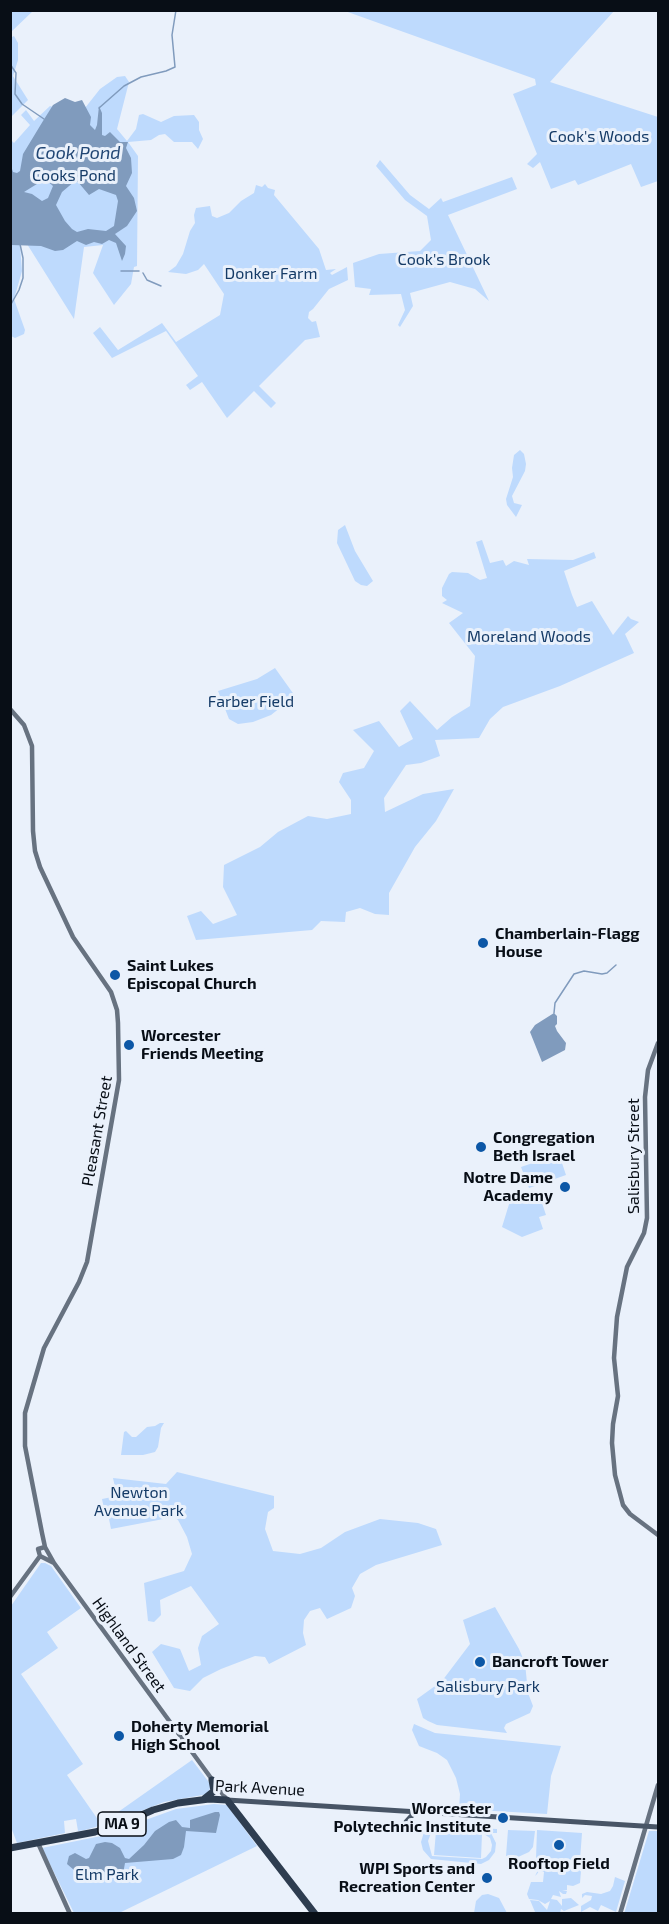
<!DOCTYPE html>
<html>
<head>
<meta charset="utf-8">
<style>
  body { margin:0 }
  #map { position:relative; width:669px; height:1924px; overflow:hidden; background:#eaf1fb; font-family:"Exo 2",sans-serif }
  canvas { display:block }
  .frame { position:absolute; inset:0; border:12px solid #080e16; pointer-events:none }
</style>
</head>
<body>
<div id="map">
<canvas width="669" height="1924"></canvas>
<div class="frame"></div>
</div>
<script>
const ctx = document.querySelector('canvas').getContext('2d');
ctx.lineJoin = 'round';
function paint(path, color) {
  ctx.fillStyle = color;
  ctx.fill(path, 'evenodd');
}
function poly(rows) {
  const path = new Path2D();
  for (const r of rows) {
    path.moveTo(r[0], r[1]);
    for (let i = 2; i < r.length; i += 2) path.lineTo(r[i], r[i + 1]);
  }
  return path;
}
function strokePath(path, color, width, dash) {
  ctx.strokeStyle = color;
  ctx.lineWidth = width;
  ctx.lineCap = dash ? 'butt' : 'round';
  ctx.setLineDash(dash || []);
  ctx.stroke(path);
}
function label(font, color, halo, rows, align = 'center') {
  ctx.font = font + ' "Exo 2",sans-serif';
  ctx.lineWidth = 6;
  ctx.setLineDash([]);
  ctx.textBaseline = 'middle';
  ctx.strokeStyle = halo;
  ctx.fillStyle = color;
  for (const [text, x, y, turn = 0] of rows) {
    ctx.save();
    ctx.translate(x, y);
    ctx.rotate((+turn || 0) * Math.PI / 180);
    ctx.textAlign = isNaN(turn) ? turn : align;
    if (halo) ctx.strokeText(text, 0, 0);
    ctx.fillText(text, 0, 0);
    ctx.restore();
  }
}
paint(poly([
  [11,10,33,10,33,11,11,32],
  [347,11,614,11,550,82,658,117,658,181,641,187,631,164,578,185,575,180,551,189,540,162,533,168,527,164,537,154,513,94,536,85,535,79,345,11],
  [14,36,18,43,18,60,13,76,28,100,11,117,10,38],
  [125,76,129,82,117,129,127,141,136,129,139,115,143,114,161,122,174,116,194,115,199,122,199,130,203,139,198,149,192,142,174,142,165,134,159,135,151,140,128,142,138,156,137,266,134,267,131,284,114,305,93,273,103,245,84,247,74,319,27,244,20,245,22,271,14,299,25,330,24,334,15,338,11,336,11,140,14,143,30,125,21,115,26,110,34,121,50,106,66,111,85,108,100,89,117,77],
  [380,160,410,195,429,209,441,198,443,202,512,177,517,189,448,215,489,301,475,289,450,282,410,293,413,306,400,327,398,325,405,310,401,294,369,295,371,289,355,287,353,263,379,254,420,251,431,240,427,216,405,200,376,166],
  [265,184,268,188,275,190,274,195,319,249,326,270,336,269,330,273,332,275,347,267,348,280,329,289,313,309,309,312,308,318,312,322,316,321,320,337,305,340,259,386,276,403,271,408,254,391,227,418,202,382,190,390,186,385,198,376,166,331,112,358,93,333,100,327,118,350,162,323,176,342,220,315,224,294,204,264,198,270,186,274,168,272,176,266,183,254,190,231,195,223,194,215,196,208,210,206,212,216,217,218,229,213,241,201,254,193,256,185,262,187],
  [520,450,524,454,526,464,525,471,512,496,514,503,522,505,516,517,507,505,506,499,513,477,512,468,514,455],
  [345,525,355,551,373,581,367,586,361,585,355,581,337,543,338,530],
  [482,540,490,563,503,560,506,566,514,561,529,565,527,559,573,560,594,552,596,558,564,571,572,595,577,607,592,601,613,635,628,616,631,619,639,622,625,634,634,653,560,686,503,707,490,719,479,738,435,740,440,756,421,763,406,765,384,798,385,812,423,794,454,789,436,821,415,847,389,893,389,915,375,914,360,908,346,912,345,922,321,921,312,930,196,940,187,916,201,911,213,924,237,915,223,887,224,865,260,847,278,832,308,816,327,819,351,814,351,800,339,782,343,773,364,768,374,751,353,730,379,721,399,747,413,739,400,711,410,701,437,730,452,717,470,706,475,656,449,623,463,613,442,603,447,600,442,596,442,588,449,574,452,572,468,573,480,580,487,578,476,542],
  [275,668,295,696,271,715,253,722,238,724,229,719,218,691,257,679],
  [559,1154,566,1175,529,1188,521,1167],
  [529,1192,540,1197,546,1215,539,1217,543,1229,522,1237,502,1227,510,1201],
  [160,1423,164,1423,161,1428,158,1447,155,1452,143,1455,121,1455,124,1432,126,1431,132,1437,136,1437,147,1427,155,1426],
  [177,1472,274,1496,274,1508,268,1512,265,1529,273,1551,300,1554,321,1548,345,1532,380,1519,418,1523,436,1529,442,1545,376,1565,360,1574,352,1588,355,1596,351,1608,327,1619,320,1608,310,1611,304,1620,303,1633,306,1645,269,1664,265,1657,255,1656,221,1669,203,1678,190,1691,174,1688,152,1652,161,1644,180,1649,189,1671,201,1665,198,1648,202,1636,219,1624,191,1586,160,1600,161,1615,154,1622,148,1621,144,1583,184,1571,192,1554,187,1537,178,1520,174,1517,111,1529,108,1514,105,1514,102,1499,117,1496,113,1478,166,1484],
  [41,1563,45,1563,51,1566,81,1608,47,1632,58,1648,21,1674,83,1764,67,1775,101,1824,192,1760,211,1785,208,1794,164,1802,113,1822,85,1830,78,1831,76,1819,64,1821,65,1833,17,1843,11,1827,11,1606],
  [495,1607,519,1649,525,1663,528,1693,533,1706,530,1713,506,1724,504,1728,507,1733,437,1725,428,1721,423,1718,417,1699,442,1681,470,1644,463,1620],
  [414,1724,435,1733,561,1746,551,1776,547,1814,459,1809,460,1794,456,1778,447,1760,437,1753,419,1746,412,1730],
  [214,1804,227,1805,257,1846,117,1914,74,1913,42,1848,101,1836,176,1809],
  [435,1826,497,1829,497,1833,491,1833,496,1843,495,1852,489,1860,481,1864,431,1859,423,1850,421,1842,424,1832],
  [435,1830,481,1832,490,1838,492,1845,491,1851,486,1857,482,1859,432,1856,428,1841,431,1833],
  [508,1830,535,1831,533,1847,529,1852,518,1857,506,1856],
  [537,1830,582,1833,580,1860,536,1858],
  [436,1831,482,1834,481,1858,434,1855],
  [649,1831,658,1831,658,1913,624,1914],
  [540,1866,571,1868,581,1871,580,1883,573,1886,567,1885,567,1890,562,1890,567,1891,566,1894,563,1894,559,1891,561,1897,553,1895,551,1899,557,1900,562,1906,562,1899,571,1898,579,1905,564,1911,561,1909,560,1913,535,1912,530,1900,539,1901,547,1910,550,1901,545,1904,538,1900,529,1899,527,1894,531,1882,543,1882,544,1872,539,1871,537,1874,535,1876],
  [615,1877,625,1881,616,1912,601,1905,598,1911,590,1907,581,1912,581,1906,591,1900,592,1896,585,1895,582,1898,582,1894,587,1892,601,1894,610,1891,613,1886],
  [488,1894,499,1898,507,1913,474,1913,476,1901,482,1895]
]), '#bedafd');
paint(poly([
  [65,98,75,102,82,100,91,117,90,125,95,130,97,125,99,106,102,113,102,135,105,136,110,132,120,142,128,142,126,148,131,158,132,173,126,186,134,198,137,211,127,226,115,234,126,246,125,254,122,261,116,243,109,240,102,244,94,242,86,245,77,241,63,250,55,251,41,246,11,245,11,166,13,172,17,173,20,171,23,154,43,121,53,105],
  [45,179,53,186,48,198,42,201,32,194,24,192],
  [75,181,78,182,89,195,99,189,116,195,118,201,114,226,106,231,88,229,77,232,72,229,65,221,56,205,62,192],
  [554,1013,557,1016,557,1024,555,1026,557,1031,566,1043,565,1050,542,1062,530,1032,535,1025],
  [215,1812,219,1812,220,1815,216,1833,186,1831,184,1847,181,1855,173,1859,125,1863,123,1874,119,1879,113,1878,103,1871,96,1870,86,1876,81,1876,67,1864,69,1856,75,1853,86,1859,89,1858,96,1844,105,1842,112,1843,120,1848,125,1858,129,1859,144,1845,155,1831,169,1822,176,1820,182,1827,190,1828,190,1820]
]), '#809bbd');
strokePath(poly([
  [10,64,16,73,15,94,22,104,44,119],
  [99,108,124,86,141,77,166,71,175,67,172,35,176,10],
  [121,271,139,271],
  [143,273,147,280,161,286],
  [10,306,19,290,23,278,23,258,20,244],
  [554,1013,555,1003,574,974,584,971,602,974,607,973,616,965]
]), '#809bbd', 1.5);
strokePath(poly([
  [10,709,24,725,32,746,33,831,35,851,40,867,73,937,111,992,117,1010,118,1023,119,1080,87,1262,79,1282,44,1348,25,1413,25,1446,42,1533,45,1547,54,1563,227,1800],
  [658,1043,648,1070,645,1097,647,1218,644,1233,627,1267,617,1317,614,1358,618,1396,613,1424,612,1443,615,1475,623,1505,630,1514,658,1535],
  [40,1556,38,1549,45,1547],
  [40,1556,54,1563],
  [10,1597,40,1556],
  [38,1843,70,1914],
  [620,1914,658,1785]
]), '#677280', 4.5);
strokePath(poly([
  [227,1800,658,1827],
  [406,1828,406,1822,415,1812]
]), '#485566', 5);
strokePath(poly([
  [204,1799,214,1791,212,1780],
  [10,1848,95,1832,121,1824,153,1810,178,1803,209,1799,227,1800,315,1914]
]), '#2e3d50', 7);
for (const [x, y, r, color] of [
  [483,943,6,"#0c57a6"],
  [115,975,6,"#0c57a6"],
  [129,1045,6,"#0c57a6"],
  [481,1147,6,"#0c57a6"],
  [565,1187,6,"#0c57a6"],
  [480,1662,6,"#0c57a6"],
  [119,1736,6,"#0c57a6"],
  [503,1818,6,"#0c57a6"],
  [559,1845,6,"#0c57a6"],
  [487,1878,6,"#0c57a6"]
]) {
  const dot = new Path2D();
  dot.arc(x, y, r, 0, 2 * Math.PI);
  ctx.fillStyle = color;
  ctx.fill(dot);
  strokePath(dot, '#eaf1fb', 2);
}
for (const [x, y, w] of [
  [122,1824,48]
]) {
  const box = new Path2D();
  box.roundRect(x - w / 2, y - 12, w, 24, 4.5);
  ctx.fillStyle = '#eaf1fb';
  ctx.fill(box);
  strokePath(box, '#080e16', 1.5);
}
label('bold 15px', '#080e16', null, [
  ["MA 9",122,1824]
]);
label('16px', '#153b67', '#eaf1fb', [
  ["Cook's Woods",599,137],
  ["Cooks Pond",74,176],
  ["Cook's Brook",444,260],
  ["Donker Farm",271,274],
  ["Moreland Woods",529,637],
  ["Farber Field",251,702],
  ["Newton",139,1493],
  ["Avenue Park",139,1511],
  ["Salisbury Park",488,1687],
  ["Elm Park",107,1875]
]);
label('bold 16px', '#080e16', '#eaf1fb', [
  ["Chamberlain-Flagg",495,934],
  ["House",495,952],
  ["Saint Lukes",127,966],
  ["Episcopal Church",127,984],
  ["Worcester",141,1036],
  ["Friends Meeting",141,1054],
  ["Congregation",493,1138],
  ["Beth Israel",493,1156],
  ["Notre Dame",553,1178,"right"],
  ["Academy",553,1196,"right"],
  ["Bancroft Tower",492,1662],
  ["Doherty Memorial",131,1727],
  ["High School",131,1745],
  ["Worcester",491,1809,"right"],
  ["Polytechnic Institute",491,1827,"right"],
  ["Rooftop Field",559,1864,"center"],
  ["WPI Sports and",475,1869,"right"],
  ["Recreation Center",475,1887,"right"]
], 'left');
label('16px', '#080e16', '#eaf1fb', [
  ["Pleasant Street",97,1131,-80],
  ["Salisbury Street",634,1156,-90],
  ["Highland Street",129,1645,54],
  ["Park Avenue",260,1788,3]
]);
label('italic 18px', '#214674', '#eaf1fb', [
  ["Cook Pond",78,153]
]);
</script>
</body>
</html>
